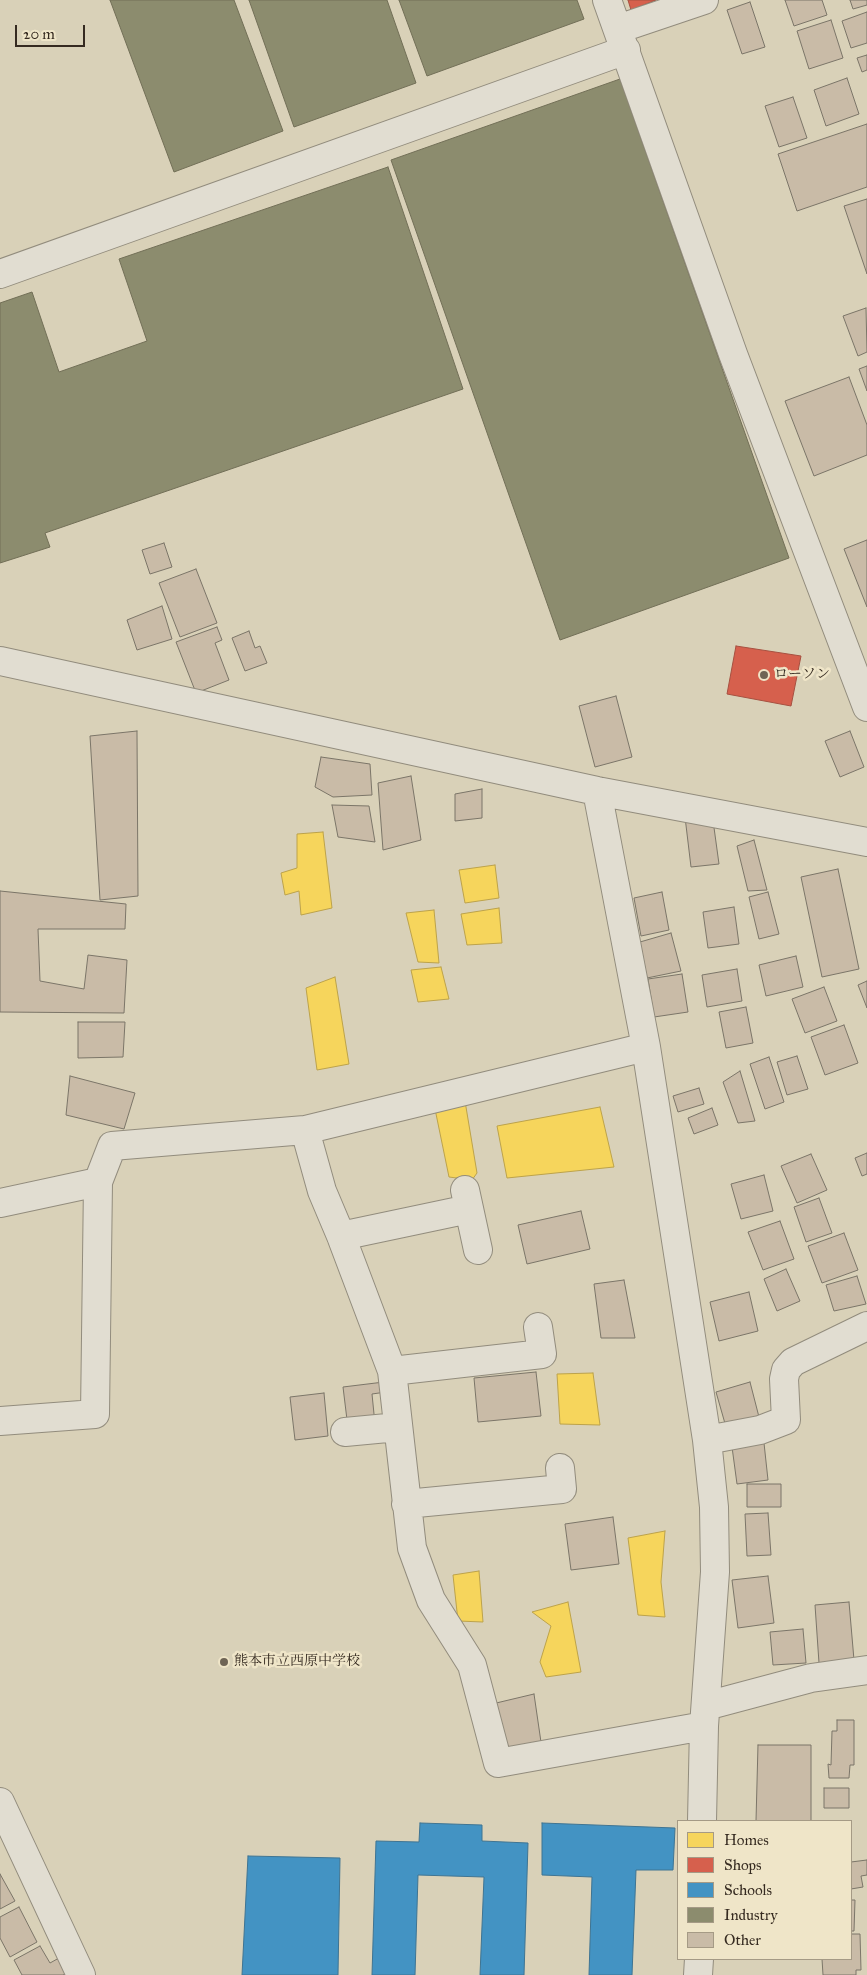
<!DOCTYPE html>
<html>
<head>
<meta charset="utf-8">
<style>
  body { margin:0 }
  #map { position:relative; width:867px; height:1975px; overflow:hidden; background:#d9d1b8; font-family:"IM FELL Great Primer",serif }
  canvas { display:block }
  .legend { position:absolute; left:677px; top:1820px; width:175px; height:140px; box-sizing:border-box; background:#efe5c8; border:1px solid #a59a85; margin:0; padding:6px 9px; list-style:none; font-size:15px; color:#352a20 }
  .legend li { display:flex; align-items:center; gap:10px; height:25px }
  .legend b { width:25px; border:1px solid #a59a85 }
  .scale { position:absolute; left:15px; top:25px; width:70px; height:22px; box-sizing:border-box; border:2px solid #352a20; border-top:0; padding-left:6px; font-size:15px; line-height:18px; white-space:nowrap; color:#352a20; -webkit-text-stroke:4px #efe5c8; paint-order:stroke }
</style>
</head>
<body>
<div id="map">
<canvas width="867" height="1975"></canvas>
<ul class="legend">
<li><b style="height:14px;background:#f6d55c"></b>Homes</li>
<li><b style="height:14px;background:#d6604d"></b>Shops</li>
<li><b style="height:14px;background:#4393c3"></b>Schools</li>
<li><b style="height:14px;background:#8c8c6e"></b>Industry</li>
<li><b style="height:14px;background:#c9bba7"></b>Other</li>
</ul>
<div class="scale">20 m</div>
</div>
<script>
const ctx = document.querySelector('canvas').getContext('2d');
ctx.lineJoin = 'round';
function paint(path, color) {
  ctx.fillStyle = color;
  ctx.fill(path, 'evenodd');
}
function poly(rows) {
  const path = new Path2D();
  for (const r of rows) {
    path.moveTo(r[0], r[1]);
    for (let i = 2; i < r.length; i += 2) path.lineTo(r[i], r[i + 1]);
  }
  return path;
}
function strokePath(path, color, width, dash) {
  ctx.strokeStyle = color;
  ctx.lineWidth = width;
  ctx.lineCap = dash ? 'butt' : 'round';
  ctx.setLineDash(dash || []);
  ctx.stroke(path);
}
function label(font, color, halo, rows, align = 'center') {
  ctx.font = font + ' "IM FELL Great Primer","Noto Serif JP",serif';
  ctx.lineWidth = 5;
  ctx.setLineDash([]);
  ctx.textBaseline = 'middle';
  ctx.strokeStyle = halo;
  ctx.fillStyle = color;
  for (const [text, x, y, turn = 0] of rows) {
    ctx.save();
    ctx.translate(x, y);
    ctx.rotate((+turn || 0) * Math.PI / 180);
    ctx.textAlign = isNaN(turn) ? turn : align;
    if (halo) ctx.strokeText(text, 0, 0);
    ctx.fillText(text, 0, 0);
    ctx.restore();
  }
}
const homes = poly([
  [323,832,332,908,301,915,299,891,285,895,281,873,297,868,297,834,323,832],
  [495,865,499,898,465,903,459,870,495,865],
  [499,908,502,943,467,945,461,914,499,908],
  [434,910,439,963,418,962,406,913,434,910],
  [441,967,449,999,418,1002,411,970,441,967],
  [335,977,349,1064,317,1070,306,988,335,977],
  [465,1101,477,1173,472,1180,449,1177,435,1109,465,1101],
  [600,1107,614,1167,507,1178,497,1126,600,1107],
  [593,1373,600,1425,560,1424,557,1374,593,1373],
  [665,1531,661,1582,665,1617,638,1615,628,1538,665,1531],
  [479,1571,483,1622,458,1621,453,1575,479,1571],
  [568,1602,581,1672,546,1677,540,1662,551,1626,532,1612,568,1602]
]);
paint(homes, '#f6d55c');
strokePath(homes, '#bca24a', 1);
const shops = poly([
  [628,0,656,0,631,10,628,0],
  [736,646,801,656,791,706,727,694,736,646]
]);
paint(shops, '#d6604d');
strokePath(shops, '#a65040', 1);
const schools = poly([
  [420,1823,482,1825,482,1841,528,1843,524,1975,480,1975,484,1877,418,1875,415,1975,372,1975,376,1841,419,1842,420,1823],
  [542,1823,675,1828,673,1870,636,1870,632,1975,589,1975,592,1877,542,1875,542,1823],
  [248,1856,340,1858,338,1975,242,1975,248,1856]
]);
paint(schools, '#4393c3');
strokePath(schools, '#3f7492', 1);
const industry = poly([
  [110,0,234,0,283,131,174,172,110,0],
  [249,0,387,0,416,83,294,127,249,0],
  [399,0,577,0,584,19,427,76,399,0],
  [620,79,789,558,560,640,391,160,620,79],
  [388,167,463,389,45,533,50,547,0,563,0,303,32,292,59,372,147,341,119,259,388,167]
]);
paint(industry, '#8c8c6e');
strokePath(industry, '#726f57', 1);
const building = poly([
  [785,0,822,0,827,15,794,26,785,0],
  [850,0,867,0,867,5,853,9,850,0],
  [750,2,765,47,742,54,727,10,750,2],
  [867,12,867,43,851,48,842,21,867,12],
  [831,20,843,58,809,69,797,31,831,20],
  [867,55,867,70,862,72,857,58,867,55],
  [847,78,859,114,826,126,814,90,847,78],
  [793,97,807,138,779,147,765,106,793,97],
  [867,124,867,187,797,211,778,154,867,124],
  [867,199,867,274,844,206,867,199],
  [866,308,867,352,858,356,843,316,866,308],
  [867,366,867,391,859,369,867,366],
  [849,377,867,425,867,455,814,476,785,401,849,377],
  [867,540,867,607,844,549,867,540],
  [164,543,172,567,150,574,142,550,164,543],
  [196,569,217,623,180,637,159,583,196,569],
  [162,606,172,639,137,650,127,620,162,606],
  [217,627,222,640,215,643,229,680,196,693,176,642,217,627],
  [249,631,255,648,260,646,267,663,245,671,232,638,249,631],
  [616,696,632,757,595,767,579,706,616,696],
  [137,731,138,896,100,900,90,736,137,731],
  [850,731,864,767,840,777,825,741,850,731],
  [321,757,370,764,372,795,333,797,315,787,321,757],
  [411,776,421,840,383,850,378,783,411,776],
  [482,789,482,818,455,821,455,794,482,789],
  [332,805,369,806,375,842,338,837,332,805],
  [712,813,719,864,691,867,685,817,712,813],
  [754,840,767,890,748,891,737,846,754,840],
  [838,869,859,969,822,977,801,877,838,869],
  [0,891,126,904,125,929,38,929,40,981,84,989,88,955,127,960,124,1013,0,1012,0,891],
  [662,892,669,930,641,936,634,898,662,892],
  [768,892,779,934,759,939,749,897,768,892],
  [734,907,739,944,708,948,703,912,734,907],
  [671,933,681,971,647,978,640,942,671,933],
  [796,956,803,987,766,996,759,965,796,956],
  [737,969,742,1001,707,1007,702,975,737,969],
  [682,974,688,1012,654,1017,648,979,682,974],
  [867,981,867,1008,858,985,867,981],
  [824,987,837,1021,805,1033,792,999,824,987],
  [746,1007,753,1043,726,1048,719,1012,746,1007],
  [78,1022,125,1022,123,1057,78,1058,78,1022],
  [844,1025,858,1063,825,1075,811,1037,844,1025],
  [797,1056,808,1089,787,1095,777,1062,797,1056],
  [769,1057,784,1102,765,1109,750,1064,769,1057],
  [740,1071,755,1121,738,1123,723,1082,740,1071],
  [70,1076,135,1093,124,1129,66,1115,70,1076],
  [699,1088,704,1104,678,1112,673,1096,699,1088],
  [712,1108,718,1125,694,1134,688,1118,712,1108],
  [867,1153,867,1174,862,1176,855,1158,867,1153],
  [811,1154,827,1190,797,1203,781,1166,811,1154],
  [764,1175,773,1211,741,1219,731,1184,764,1175],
  [819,1198,832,1233,806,1242,794,1207,819,1198],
  [581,1211,590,1249,527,1264,518,1225,581,1211],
  [780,1221,794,1259,763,1270,748,1232,780,1221],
  [844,1233,858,1270,822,1283,808,1246,844,1233],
  [786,1269,800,1301,777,1311,764,1279,786,1269],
  [857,1276,866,1304,834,1311,826,1285,857,1276],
  [624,1280,635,1338,601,1338,594,1284,624,1280],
  [749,1292,758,1331,719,1341,710,1302,749,1292],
  [536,1372,541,1416,478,1422,474,1378,536,1372],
  [384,1382,386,1392,372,1394,375,1424,348,1428,343,1387,384,1382],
  [750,1382,759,1417,726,1427,716,1392,750,1382],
  [324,1393,328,1436,295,1440,290,1397,324,1393],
  [764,1443,768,1480,737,1484,732,1447,764,1443],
  [747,1484,781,1484,781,1507,747,1507,747,1484],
  [768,1513,771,1555,747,1556,745,1514,768,1513],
  [613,1517,619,1564,571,1570,565,1524,613,1517],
  [768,1576,774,1623,738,1628,732,1580,768,1576],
  [849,1602,854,1660,819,1663,815,1605,849,1602],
  [803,1629,806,1663,773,1665,770,1632,803,1629],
  [534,1694,542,1749,503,1754,492,1704,534,1694],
  [837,1720,854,1720,854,1765,850,1765,849,1778,829,1778,828,1764,831,1765,832,1731,837,1731,837,1720],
  [758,1745,811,1745,811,1821,756,1821,758,1745],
  [824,1788,849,1788,849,1808,824,1808,824,1788],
  [867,1860,867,1875,861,1876,863,1887,851,1889,851,1862,867,1860],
  [0,1874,15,1901,0,1909,0,1874],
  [851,1900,855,1900,854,1931,851,1931,851,1900],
  [19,1907,37,1942,10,1957,0,1938,0,1917,19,1907],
  [851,1934,860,1934,861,1970,856,1970,856,1975,823,1975,822,1959,851,1959,851,1934],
  [40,1946,50,1963,59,1958,67,1973,63,1975,22,1975,14,1960,40,1946]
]);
paint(building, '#c9bba7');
strokePath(building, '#7b7568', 1);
const minor = poly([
  [607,0,733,354,867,707],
  [618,29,704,0],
  [0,274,626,50],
  [0,661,597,791,867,842],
  [597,791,646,1047,707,1440,714,1507,715,1572,704,1726,702,1821],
  [305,1130,322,1191,341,1236,392,1371,412,1548,431,1600,472,1665,498,1763,704,1726],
  [465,1190,478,1250],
  [0,1203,98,1182],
  [341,1236,469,1209],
  [392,1371,542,1354,538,1327],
  [0,1421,95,1414,98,1182,112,1146,305,1130,646,1047],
  [345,1432,398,1427],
  [707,1440,760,1430,786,1420,784,1379,786,1370,793,1362,867,1326],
  [406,1504,562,1489,560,1468],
  [706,1706,811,1678,867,1670],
  [0,1802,81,1975],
  [698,1975,699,1959]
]);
strokePath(minor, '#928c7d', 30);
strokePath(minor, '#e1ddd1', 28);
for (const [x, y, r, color] of [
  [764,675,5,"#6e6455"],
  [224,1662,5,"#6e6455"]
]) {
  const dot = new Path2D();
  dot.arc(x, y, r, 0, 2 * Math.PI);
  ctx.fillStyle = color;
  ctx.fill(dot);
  strokePath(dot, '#efe5c8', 2);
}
label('14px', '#352a20', '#efe5c8', [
  ["ローソン",774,675],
  ["熊本市立西原中学校",234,1662]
], 'left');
</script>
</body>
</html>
